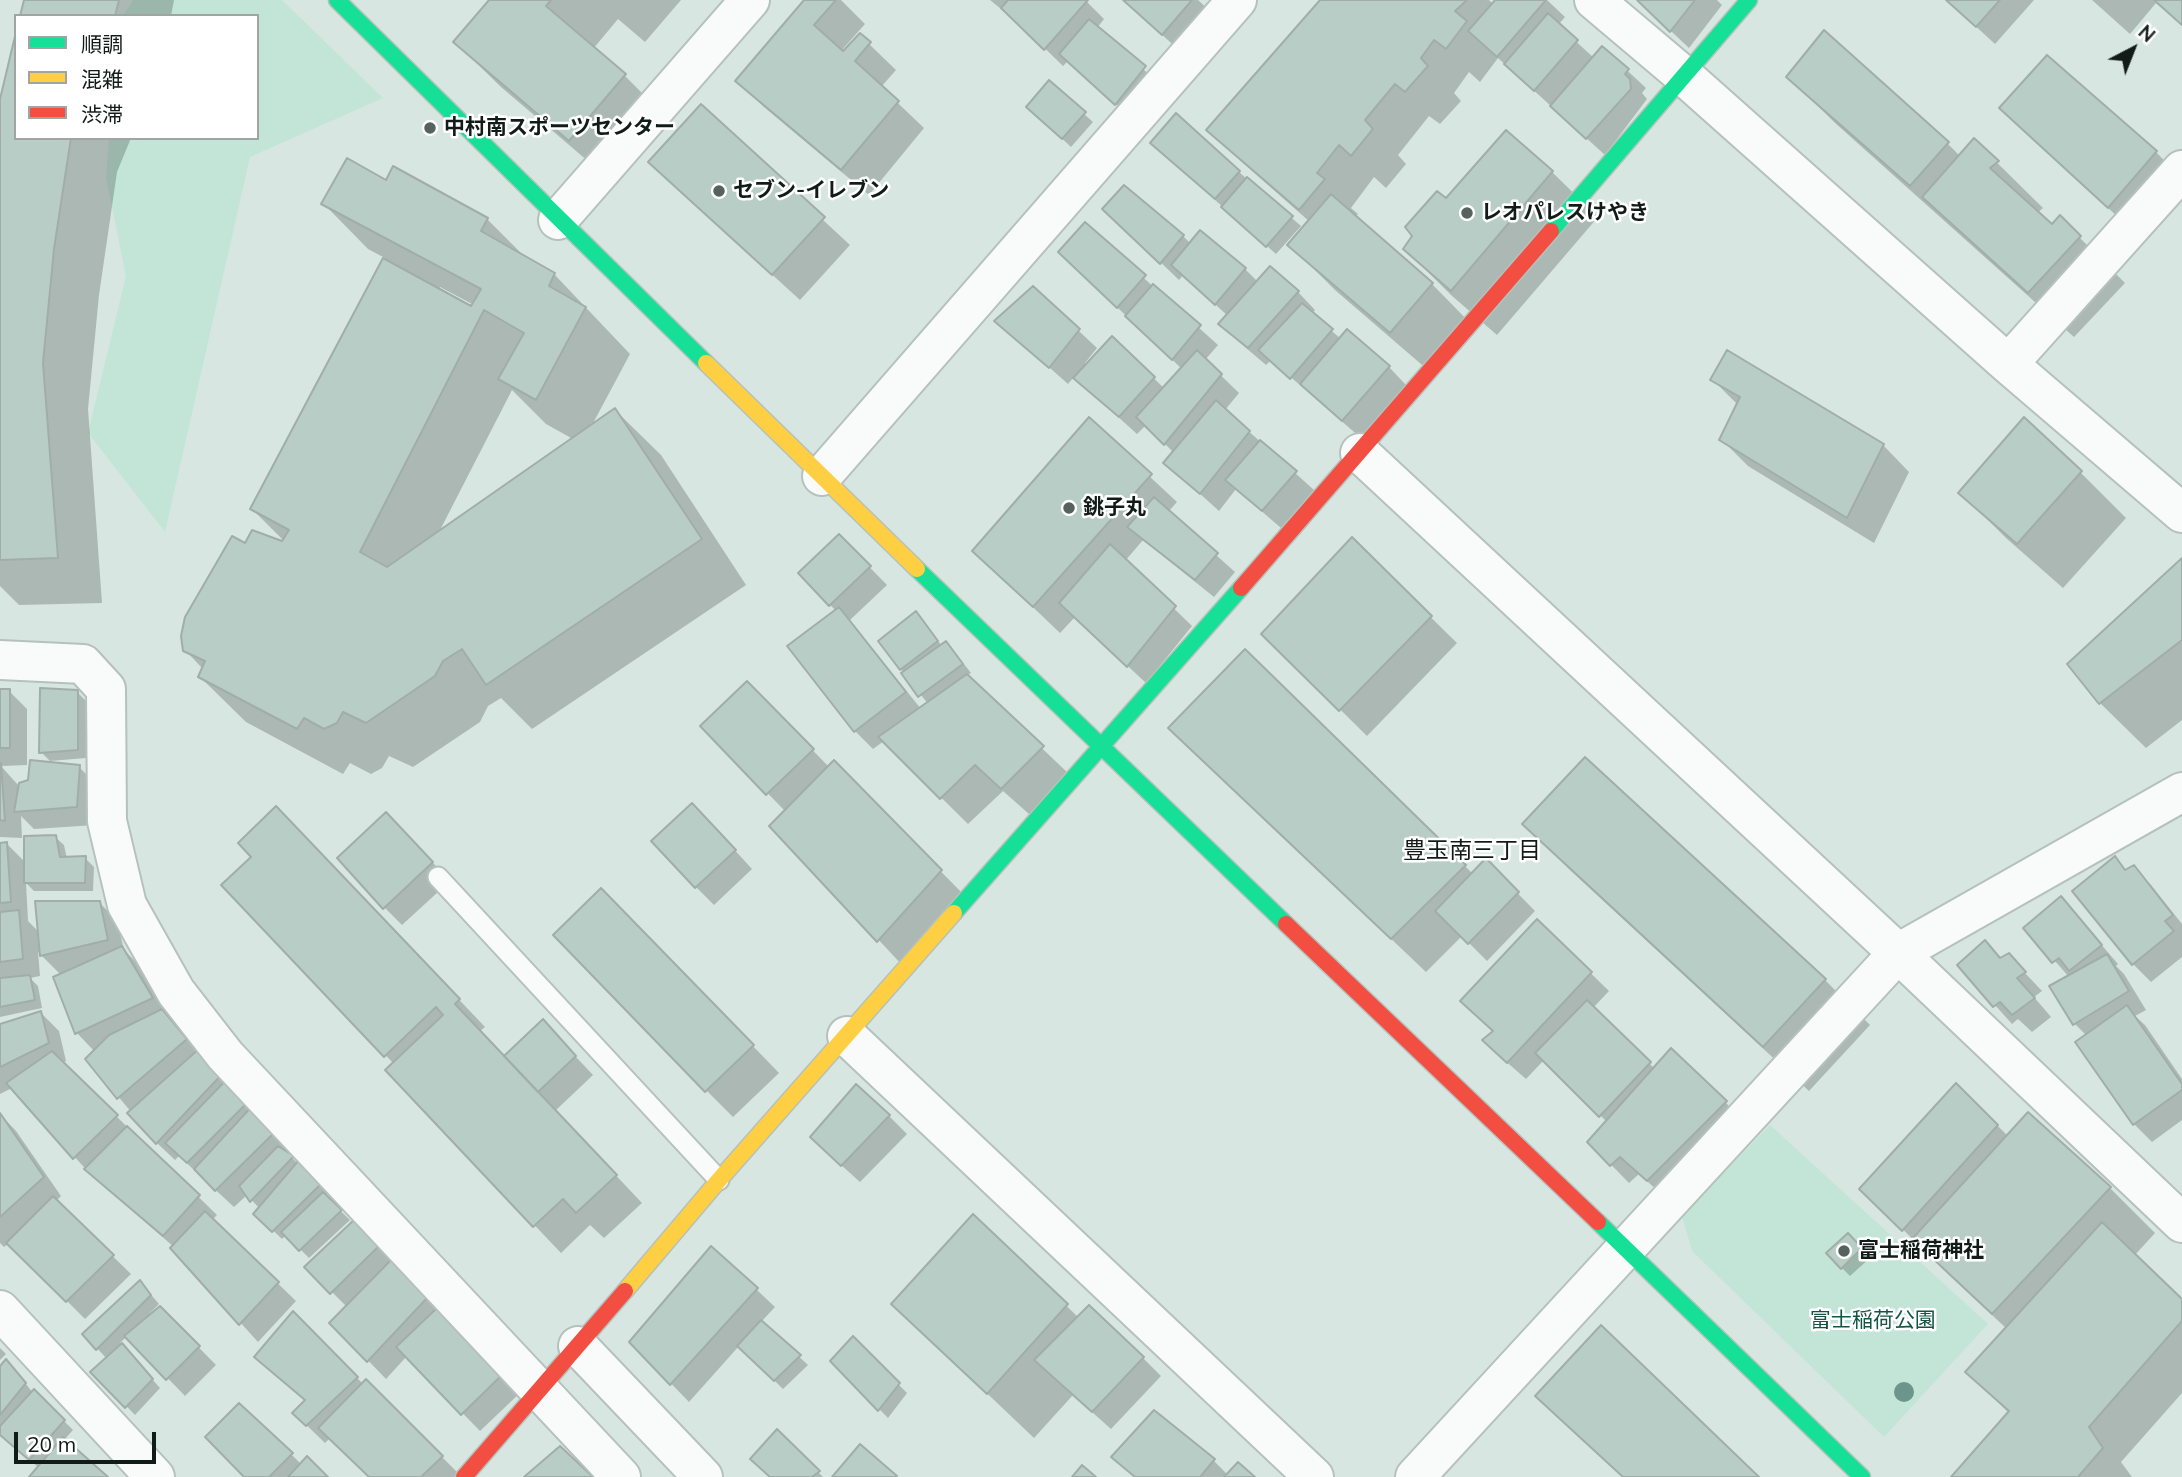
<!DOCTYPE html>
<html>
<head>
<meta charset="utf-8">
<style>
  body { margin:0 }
  #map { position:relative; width:2182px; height:1477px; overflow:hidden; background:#d7e6e1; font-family:Mulish,"Noto Sans JP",sans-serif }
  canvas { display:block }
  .legend { position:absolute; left:14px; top:14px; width:245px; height:126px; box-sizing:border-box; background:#fff; border:2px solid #a0a4a2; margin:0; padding:9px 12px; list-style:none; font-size:21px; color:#111b17 }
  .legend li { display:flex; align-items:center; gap:14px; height:35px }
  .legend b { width:35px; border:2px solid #a0a4a2 }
  .north { position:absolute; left:2098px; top:14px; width:70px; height:70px; -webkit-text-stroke:5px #fff; paint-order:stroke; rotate:42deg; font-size:19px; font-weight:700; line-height:28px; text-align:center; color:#111b17 }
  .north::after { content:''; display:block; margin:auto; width:24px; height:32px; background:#111b17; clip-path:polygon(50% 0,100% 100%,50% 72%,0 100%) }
  .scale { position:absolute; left:14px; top:1432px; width:142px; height:32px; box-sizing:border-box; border:4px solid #111b17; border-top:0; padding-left:9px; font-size:21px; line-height:24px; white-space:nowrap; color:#111b17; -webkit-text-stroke:5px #fff; paint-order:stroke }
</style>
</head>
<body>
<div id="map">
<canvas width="2182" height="1477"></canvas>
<ul class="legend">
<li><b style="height:9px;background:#16e098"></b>順調</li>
<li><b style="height:9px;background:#ffcf43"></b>混雑</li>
<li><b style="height:9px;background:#f24e42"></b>渋滞</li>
</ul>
<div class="north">N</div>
<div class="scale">20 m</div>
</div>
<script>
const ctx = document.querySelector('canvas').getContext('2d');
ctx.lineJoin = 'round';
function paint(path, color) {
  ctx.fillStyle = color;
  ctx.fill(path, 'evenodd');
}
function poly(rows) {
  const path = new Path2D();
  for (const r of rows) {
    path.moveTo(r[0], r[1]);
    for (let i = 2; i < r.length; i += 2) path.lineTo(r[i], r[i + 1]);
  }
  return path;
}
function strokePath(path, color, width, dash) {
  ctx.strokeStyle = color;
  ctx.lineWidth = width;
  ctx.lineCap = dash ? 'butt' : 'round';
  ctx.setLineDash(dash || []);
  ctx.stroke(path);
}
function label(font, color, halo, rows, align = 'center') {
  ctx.font = font + ' Mulish,"Noto Sans JP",sans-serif';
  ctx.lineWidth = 5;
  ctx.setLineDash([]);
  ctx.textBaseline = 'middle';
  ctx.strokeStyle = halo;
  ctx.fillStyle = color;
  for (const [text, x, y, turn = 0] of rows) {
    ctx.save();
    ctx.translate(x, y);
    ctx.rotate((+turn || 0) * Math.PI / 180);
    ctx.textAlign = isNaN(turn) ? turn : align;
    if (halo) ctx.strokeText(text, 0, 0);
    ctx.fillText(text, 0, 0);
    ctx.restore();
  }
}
paint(poly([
  [133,0,282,0,383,98,250,157,165,532,88,433,126,276,106,178,109,138,257,138,257,16,123,16],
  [1770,1125,1988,1324,1884,1437,1692,1251,1682,1216]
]), '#c2e5d8');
paint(poly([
  [26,0,174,0,171,16,22,16],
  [491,0,681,0,645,42,618,19,593,49,625,76,670,121,616,185,501,87,455,42],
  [807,0,841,0,865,24,841,51,843,53,869,44,896,70,881,87,924,128,869,195,764,107,738,81],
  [990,0,1085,0,1104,19,1097,28,1162,86,1134,121,1068,61,1063,66,1022,26],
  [1124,0,1198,0,1213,14,1181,52],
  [1323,0,1489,0,1494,5,1498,0,1547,0,1565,17,1558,25,1594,58,1603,48,1646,88,1642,93,1647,99,1605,155,1498,58,1480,82,1469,72,1454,93,1461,101,1440,124,1429,116,1398,155,1406,164,1386,188,1374,177,1351,208,1358,214,1355,217,1432,284,1477,330,1436,377,1335,290,1290,245,1310,222,1243,163,1209,129],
  [1638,0,1717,0,1722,5,1689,48],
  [1947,0,2034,0,1995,44],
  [2092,0,2182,0,2182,26,2156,3,2130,34],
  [2047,58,2156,152,2182,179,2135,233,2001,108],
  [1788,76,1947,143,1960,156,1974,140,2043,208,2037,213,2052,226,2060,218,2125,283,2074,337,1834,122],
  [1049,83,1093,122,1071,147,1037,115],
  [701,107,850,245,800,300,677,188],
  [0,119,16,138,131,138,117,172,99,295,88,409,102,603,19,605,0,586],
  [1171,161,1239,172,1301,226,1276,254],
  [1552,172,1598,217,1497,335,1451,295,1405,249,1447,201],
  [387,182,487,219,527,259,554,274,630,354,591,427,615,410,661,455,746,585,532,729,501,698,488,706,480,722,413,767,389,756,382,768,371,774,350,763,343,774,246,722,200,677,203,669,185,650,246,545,289,546,252,509,385,258,368,249,323,203],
  [440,287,474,305,472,309,438,290],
  [512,390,546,424,573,439,438,534],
  [1085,225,1218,345,1205,360,1239,393,1225,410,1314,490,1281,528,1236,489,1219,511,1166,463,1174,453,1146,425,1137,434,1074,377,1068,384,997,321,1033,288,1097,348,1085,363,1087,365,1112,339,1164,388,1182,369,1078,270],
  [1123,226,1183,236,1191,244,1245,269,1258,282,1298,292,1315,310,1312,314,1341,339,1389,367,1406,385,1361,438,1271,360,1266,365,1239,342,1221,324,1228,316,1183,275,1179,280],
  [1712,379,1883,445,1909,472,1874,543,1748,466,1721,439,1738,405],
  [1089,420,1177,502,1168,512,1235,572,1214,597,1143,540,1125,561,1192,626,1146,683,1075,617,1060,633,974,551],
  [2080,472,2126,518,2063,588,2006,538,1961,493],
  [839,536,887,585,850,620,921,709,928,704,901,669,916,614,942,646,946,643,954,651,971,673,966,676,1069,774,1029,814,1003,791,968,824,884,741,873,749,855,731,790,646,836,611,800,573],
  [1352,540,1457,643,1367,736,1264,634],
  [2182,561,2182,720,2146,748,2100,703,2069,664],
  [1245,652,1473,874,1486,861,1535,911,1487,961,1462,936,1426,972,1204,761],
  [747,683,829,767,834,763,967,898,904,967,772,826,786,812,702,726],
  [0,691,9,691,27,709,27,765,1,766,18,785,79,767,97,785,95,825,34,829,21,816,22,838,0,837],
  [77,692,86,701,86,758,50,761,41,752],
  [710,823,752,869,714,905,696,887],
  [1525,824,1825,980,1870,1025,1809,1091,1570,870],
  [404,832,450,881,402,925,384,907],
  [303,835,485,1027,480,1031,505,1058,560,1040,593,1075,555,1111,642,1203,604,1238,590,1225,561,1253,387,1070,394,1064,223,885],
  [55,837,64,845,67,859,85,858,94,867,93,891,34,891,26,883,28,921,40,933,99,902,117,921,124,950,140,966,168,1017,198,1052,295,1148,289,1155,328,1193,325,1196,350,1220,309,1258,286,1235,282,1239,256,1214,260,1209,247,1195,234,1207,179,1156,175,1160,157,1143,87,1059,95,1052,77,1033,55,978,61,975,38,952,40,976,30,978,38,986,42,1008,0,1017,0,844,7,844,26,863],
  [2114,858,2127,871,2133,867,2151,885,2182,924,2182,957,2151,982,2133,964,2074,891],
  [2061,898,2118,964,2116,966,2124,974,2146,1010,2135,1016,2145,1025,2182,1079,2182,1120,2152,1142,2134,1124,2087,1036,2075,1024,2069,977,2026,928],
  [628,917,779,1073,733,1117,706,1090],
  [1537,921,1609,991,1593,1008,1655,1069,1725,1102,1743,1120,1666,1198,1639,1174,1629,1183,1589,1142,1607,1122,1544,1060,1526,1079,1502,1058,1495,1032],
  [1985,942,2002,959,2008,955,2042,991,2034,997,2051,1017,2032,1032,2018,1019,2012,1024,1959,965],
  [41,1013,59,1031,66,1061,62,1063,217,1215,212,1220,296,1301,258,1342,173,1248,174,1247,92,1176,12,1088,0,1094,0,1026],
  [1956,1085,2008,1136,2110,1188,2155,1233,2134,1256,2182,1301,2182,1393,2121,1462,2132,1477,1954,1477,2009,1413,1967,1372,2007,1329,1949,1275,1862,1189],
  [0,1114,16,1131,61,1196,56,1201,131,1274,85,1319,9,1243,4,1247,0,1243],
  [889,1116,907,1134,860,1182,830,1155],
  [973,1216,1079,1318,1143,1358,1161,1376,1111,1429,1073,1395,1034,1438,893,1304],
  [355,1221,522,1391,480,1431,407,1356,386,1379,332,1323,347,1307,307,1267],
  [1848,1235,1870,1258,1850,1276,1828,1254],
  [712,1248,775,1307,761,1322,808,1365,783,1389,739,1346,689,1402,631,1342],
  [140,1282,159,1304,149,1314,151,1316,160,1308,216,1365,185,1396,127,1336,120,1343,160,1388,135,1415,93,1372,107,1359,84,1334],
  [294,1314,363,1384,366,1381,460,1475,457,1477,371,1477,330,1438,325,1443,294,1413,306,1402,257,1357],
  [853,1339,907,1393,888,1418,832,1361],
  [0,1348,6,1354,0,1360],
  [0,1369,15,1370,33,1393,34,1391,73,1430,64,1440,106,1477,31,1477,39,1468,0,1434],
  [1538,1396,1757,1477,1622,1477],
  [777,1431,823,1477,771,1477],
  [291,1454,302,1465,325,1477,246,1477],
  [1114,1457,1213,1460,1228,1475,1252,1477,1134,1477]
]), '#0003');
const building = poly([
  [24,0,119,0,115,16,20,16,24,0],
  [489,0,551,0,546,6,626,74,569,141,453,42,489,0],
  [804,0,836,0,814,25,843,51,860,33,871,42,855,61,899,101,841,170,735,81,804,0],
  [1008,0,1088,0,1044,50,1001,8,1008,0],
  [1123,0,1192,0,1162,35,1123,0],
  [1320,0,1467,0,1455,11,1467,21,1446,49,1434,40,1421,58,1428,66,1405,92,1395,84,1365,120,1373,129,1351,156,1339,145,1317,173,1325,179,1299,210,1206,130,1320,0],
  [1495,0,1546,0,1497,57,1468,31,1495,0],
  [1637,0,1695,0,1670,32,1637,0],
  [1946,0,2000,0,1976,27,1946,0],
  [2154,0,2182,0,2182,25,2154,0],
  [1548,13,1578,40,1534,91,1504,64,1548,13],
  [1089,19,1146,66,1115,105,1059,54,1089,19],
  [1824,30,1949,142,1910,186,1786,77,1824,30],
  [16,32,16,138,71,138,54,249,43,363,58,558,0,560,0,99,16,32],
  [1602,46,1629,69,1625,74,1630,79,1631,89,1586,139,1550,106,1602,46],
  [2047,55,2157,151,2108,208,1999,108,2047,55],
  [1049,80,1086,112,1062,139,1026,107,1049,80],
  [701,104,825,217,772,275,648,162,701,104],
  [1176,113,1240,171,1215,199,1150,143,1176,113],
  [1506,130,1553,171,1451,291,1403,249,1412,236,1405,227,1437,191,1446,198,1506,130],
  [1974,138,1999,161,1990,168,2052,224,2060,215,2081,236,2028,293,1922,197,1974,138],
  [347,158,386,180,393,166,488,218,481,231,555,273,549,286,586,307,536,400,498,379,524,333,484,310,360,552,387,567,615,408,702,539,486,685,462,649,443,661,435,676,366,723,343,712,337,723,324,729,304,718,297,729,198,677,205,661,183,651,181,636,185,617,232,536,245,543,252,530,282,541,289,530,250,509,383,258,471,306,481,289,321,204,347,158],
  [1247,177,1293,216,1266,247,1221,207,1247,177],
  [1124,185,1184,235,1160,264,1102,209,1124,185],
  [1331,194,1433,283,1390,333,1287,245,1331,194],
  [1085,222,1146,275,1117,308,1058,252,1085,222],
  [1200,230,1246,268,1215,305,1171,265,1200,230],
  [1270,266,1299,291,1248,348,1218,324,1270,266],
  [1153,284,1201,325,1172,360,1125,316,1153,284],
  [1033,286,1080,329,1049,368,994,321,1033,286],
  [1302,303,1333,329,1290,379,1258,350,1302,303],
  [1347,329,1390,366,1342,421,1300,384,1347,329],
  [1112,336,1155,377,1119,417,1073,378,1112,336],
  [1197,350,1222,374,1164,445,1136,417,1197,350],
  [1727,350,1884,444,1847,518,1719,440,1740,397,1710,380,1727,350],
  [1216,400,1250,431,1200,494,1163,463,1216,400],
  [1089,417,1152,474,1033,607,972,551,1089,417],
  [2024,417,2082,471,2017,544,1958,493,2024,417],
  [1260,440,1297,471,1262,511,1225,480,1260,440],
  [1154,497,1218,553,1195,580,1127,527,1154,497],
  [839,534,871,566,829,606,798,573,839,534],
  [1352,537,1432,616,1339,711,1261,634,1352,537],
  [1110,544,1176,606,1127,667,1059,603,1110,544],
  [2182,558,2182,640,2099,704,2067,664,2182,558],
  [839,607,906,692,854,732,787,646,839,607],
  [916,611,938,641,900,670,878,641,916,611],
  [946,641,963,664,918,697,901,673,946,641],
  [1245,649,1466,865,1391,939,1168,728,1245,649],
  [967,674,1044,746,1001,789,975,765,940,799,878,737,967,674],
  [747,681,814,749,766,795,700,726,747,681],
  [40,688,78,690,78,750,39,753,40,688],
  [0,689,10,689,10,748,0,748,0,689],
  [1585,757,1826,979,1763,1047,1522,824,1585,757],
  [30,760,80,765,77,807,14,812,19,783,28,780,30,760],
  [834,760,942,870,877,942,769,826,834,760],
  [0,763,1,763,5,821,0,820,0,763],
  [692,803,736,850,695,888,651,841,692,803],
  [276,806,460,999,455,1004,617,1175,576,1213,563,1199,533,1227,385,1070,443,1015,436,1007,384,1057,221,885,251,857,238,843,276,806],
  [386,812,433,862,383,909,337,858,386,812],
  [56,835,60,857,86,856,85,883,24,883,24,836,56,835],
  [7,842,11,902,0,903,0,843,7,842],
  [2115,856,2125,870,2134,865,2173,915,2165,921,2174,931,2132,965,2072,891,2115,856],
  [1486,858,1519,892,1468,944,1435,911,1486,858],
  [601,888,754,1045,705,1092,553,935,601,888],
  [2061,896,2102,945,2069,971,2059,958,2052,963,2023,928,2061,896],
  [35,901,100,901,108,940,40,956,35,901],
  [19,910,23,959,0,962,0,912,19,910],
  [1537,919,1592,972,1507,1063,1482,1040,1493,1031,1460,1001,1537,919],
  [1985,940,2000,958,2009,953,2026,972,2017,978,2035,998,2012,1015,2000,1002,1993,1007,1957,965,1985,940],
  [122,946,153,998,75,1034,53,977,122,946],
  [2107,954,2129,991,2073,1025,2049,986,2107,954],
  [30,975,35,1000,0,1007,0,978,30,975],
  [1587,1000,1651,1062,1599,1117,1535,1053,1587,1000],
  [2127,1005,2182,1084,2182,1090,2133,1125,2075,1042,2127,1005],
  [162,1009,187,1039,117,1099,85,1059,109,1035,162,1009],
  [41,1011,49,1043,0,1067,0,1024,41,1011],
  [543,1019,576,1056,538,1092,504,1056,543,1019],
  [201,1047,226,1070,156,1144,127,1113,201,1047],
  [1671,1048,1727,1101,1647,1181,1620,1157,1610,1166,1587,1142,1671,1048],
  [52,1051,118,1115,73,1159,6,1083,52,1051],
  [231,1075,252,1098,187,1163,165,1143,231,1075],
  [1956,1083,1998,1125,1902,1231,1859,1189,1956,1083],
  [856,1084,890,1115,841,1166,810,1137,856,1084],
  [255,1103,278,1129,215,1191,194,1169,255,1103],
  [2028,1112,2111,1187,1992,1314,1912,1239,2028,1112],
  [0,1113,44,1177,0,1217,0,1113],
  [127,1126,200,1195,163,1236,84,1169,127,1126],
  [278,1146,294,1156,250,1202,239,1186,278,1146],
  [299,1160,321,1184,272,1232,253,1214,299,1160],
  [323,1192,342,1210,299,1251,281,1232,323,1192],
  [53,1196,114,1255,66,1302,6,1243,53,1196],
  [205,1211,279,1282,239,1325,170,1248,205,1211],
  [973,1214,1068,1304,987,1394,891,1304,973,1214],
  [355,1219,380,1245,330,1294,304,1267,355,1219],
  [2102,1222,2182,1299,2182,1321,2089,1427,2103,1448,2078,1477,1951,1477,2009,1411,1965,1372,2102,1222],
  [1848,1233,1862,1248,1841,1269,1826,1253,1848,1233],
  [711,1246,758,1288,670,1385,629,1342,711,1246],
  [393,1258,428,1297,367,1362,329,1323,393,1258],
  [140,1280,151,1295,96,1350,82,1334,140,1280],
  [1089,1305,1144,1357,1092,1412,1034,1360,1089,1305],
  [160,1306,200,1346,166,1380,124,1336,160,1306],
  [437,1308,505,1372,461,1415,396,1347,437,1308],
  [293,1311,358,1377,306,1426,292,1413,305,1400,254,1357,293,1311],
  [761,1320,801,1355,774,1381,737,1346,761,1320],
  [1601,1325,1759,1477,1623,1477,1535,1396,1601,1325],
  [853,1336,900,1383,878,1411,830,1361,853,1336],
  [122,1343,153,1379,125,1408,90,1372,122,1343],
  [6,1359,26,1383,0,1415,0,1366,6,1359],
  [366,1379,443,1456,421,1477,369,1477,318,1428,366,1379],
  [34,1389,65,1420,29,1460,0,1435,0,1426,34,1389],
  [239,1403,293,1453,269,1477,244,1477,205,1437,239,1403],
  [1154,1410,1215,1459,1200,1477,1135,1477,1111,1457,1154,1410],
  [777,1429,820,1471,812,1477,770,1477,750,1459,777,1429],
  [63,1437,108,1477,29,1477,63,1437],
  [860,1444,897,1476,896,1477,832,1477,860,1444],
  [560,1446,593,1477,524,1477,560,1446],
  [307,1456,328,1477,288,1477,307,1456],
  [1238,1462,1255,1477,1224,1477,1238,1462],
  [1082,1465,1096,1477,1072,1477,1082,1465]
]);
paint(building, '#b8cdc6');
strokePath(building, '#a1ada8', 2);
const lane = poly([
  [438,877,719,1180]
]);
const street = poly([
  [1594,0,1684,76,2008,364,2182,513],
  [558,220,750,0],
  [2008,364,2182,170],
  [1360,453,1898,953,2182,1223],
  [822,476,1237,0],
  [0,660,83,664,106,689,107,821,127,905,176,992,225,1055,621,1477],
  [847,1036,1314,1477],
  [0,1310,155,1477],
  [578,1346,703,1477],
  [1415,1477,1898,953,2182,792]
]);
const fast = poly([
  [337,0,706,363],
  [1551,231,1749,0],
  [917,569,1286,924],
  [954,913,1241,588],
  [1598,1222,1862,1477]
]);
const slow = poly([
  [706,363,917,569],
  [625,1291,719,1180,954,913]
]);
const jam = poly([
  [1241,588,1551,231],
  [1286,924,1598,1222],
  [464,1477,625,1291]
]);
strokePath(lane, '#b5c1bd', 23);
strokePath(street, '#b5c1bd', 42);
strokePath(fast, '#b5c1bd', 19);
strokePath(slow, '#b5c1bd', 19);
strokePath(jam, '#b5c1bd', 19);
strokePath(lane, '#f9fbfa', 19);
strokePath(street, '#f9fbfa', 38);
strokePath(fast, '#16e098', 16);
strokePath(slow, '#ffcf43', 16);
strokePath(jam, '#f24e42', 16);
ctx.fillStyle = '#6c968b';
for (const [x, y] of [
  [1904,1392]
]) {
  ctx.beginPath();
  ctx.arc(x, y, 10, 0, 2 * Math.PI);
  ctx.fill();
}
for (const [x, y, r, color] of [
  [430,128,7,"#56625e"],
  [719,191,7,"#56625e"],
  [1467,213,7,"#56625e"],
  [1069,508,7,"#56625e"],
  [1844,1251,7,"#56625e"]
]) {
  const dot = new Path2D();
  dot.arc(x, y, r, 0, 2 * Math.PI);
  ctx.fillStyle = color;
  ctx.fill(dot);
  strokePath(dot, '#fff', 2.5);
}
label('bold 21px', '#111b17', '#fff', [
  ["中村南スポーツセンター",444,128],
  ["セブン-イレブン",733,191],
  ["レオパレスけやき",1481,213],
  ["銚子丸",1083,508],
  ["富士稲荷神社",1858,1251]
], 'left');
label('21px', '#145544', '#fff', [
  ["富士稲荷公園",1873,1321]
]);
label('23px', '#111b17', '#fff', [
  ["豊玉南三丁目",1472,851]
]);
</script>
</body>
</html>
